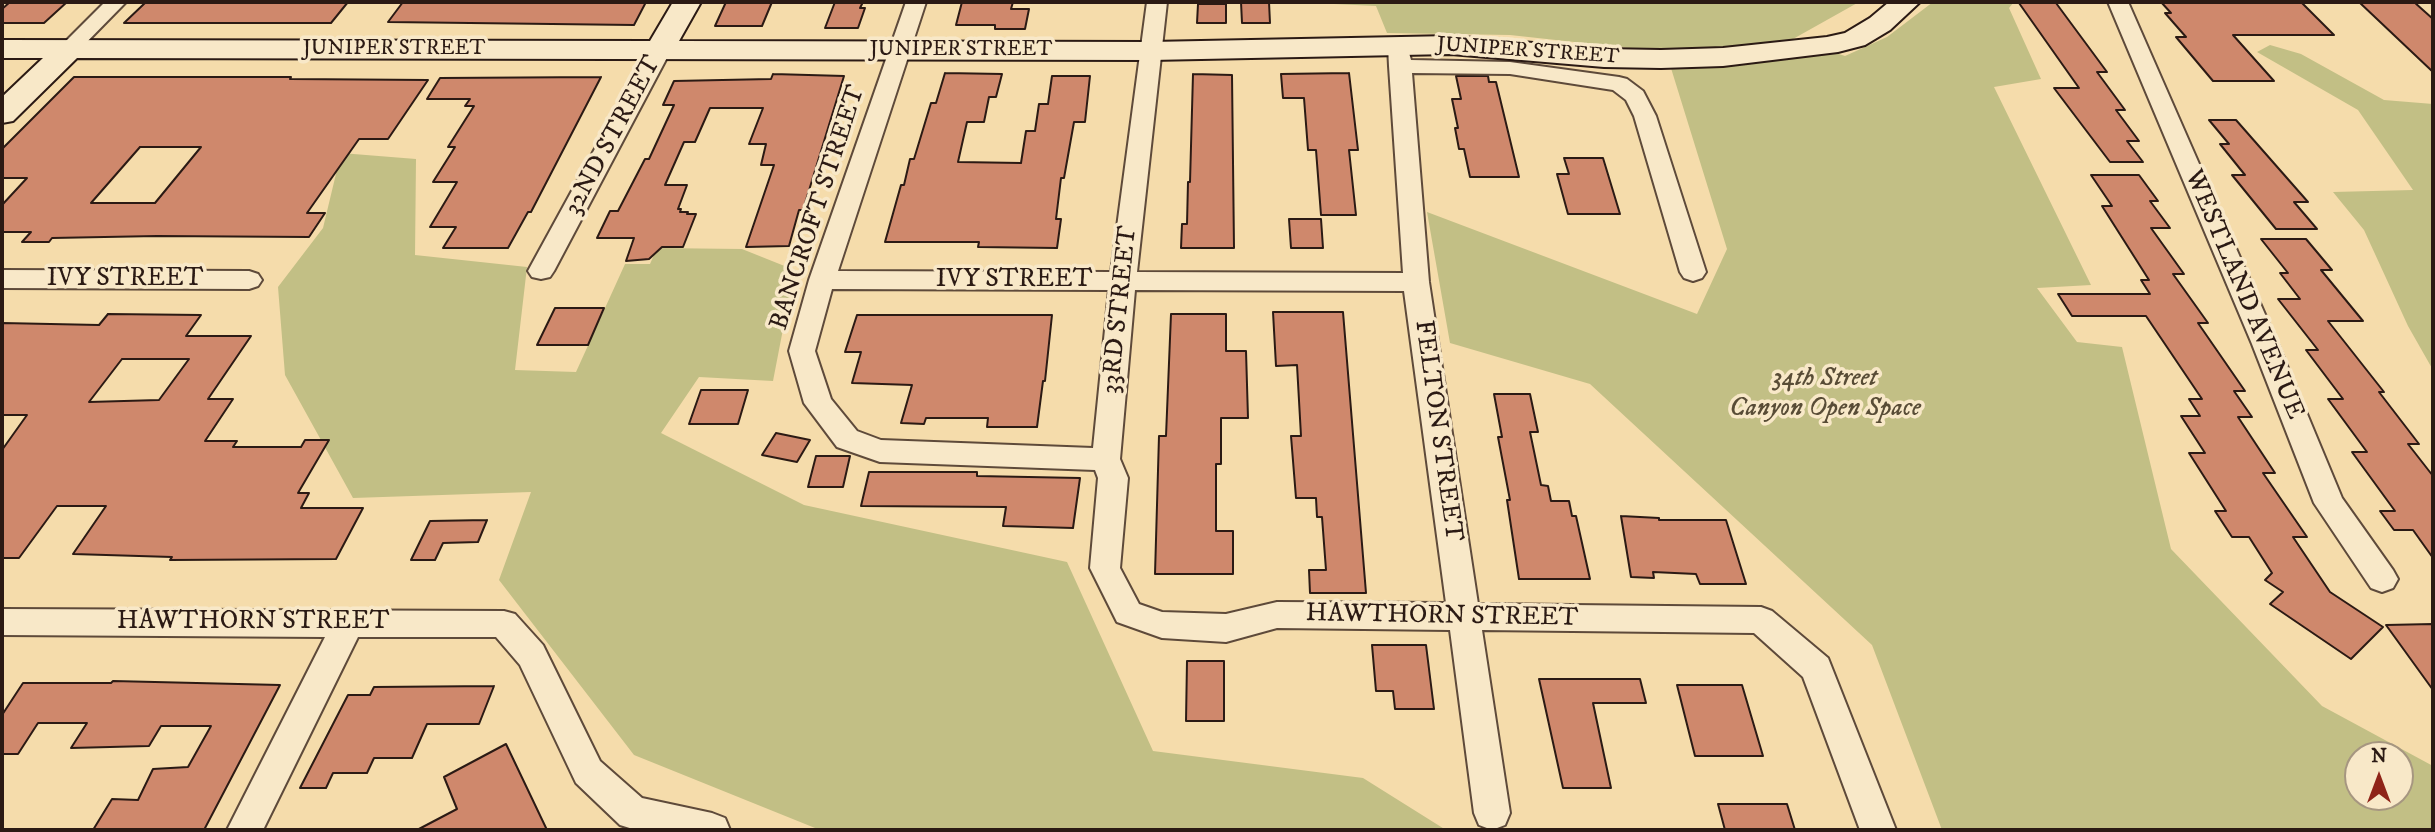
<!DOCTYPE html>
<html>
<head>
<meta charset="utf-8">
<style>
  body { margin:0 }
  #map { position:relative; width:2435px; height:832px; overflow:hidden; background:#f5dcab; font-family:"IM FELL DW Pica",serif }
  canvas { display:block }
  .frame { position:absolute; inset:0; border:4px solid #2b1a14; pointer-events:none }
  .north { position:absolute; left:2344px; top:741px; width:70px; height:70px; box-sizing:border-box; background:#f8e8c8; border:2px solid #a69680; border-radius:50%; rotate:0deg; font-size:19px; font-weight:700; line-height:28px; text-align:center; color:#2b1a14 }
  .north::after { content:''; display:block; margin:auto; width:24px; height:32px; background:#8f2418; clip-path:polygon(50% 0,100% 100%,50% 72%,0 100%) }
</style>
</head>
<body>
<div id="map">
<canvas width="2435" height="832"></canvas>
<div class="frame"></div>
<div class="north">N</div>
</div>
<script>
const ctx = document.querySelector('canvas').getContext('2d');
ctx.lineJoin = 'round';
function paint(path, color) {
  ctx.fillStyle = color;
  ctx.fill(path, 'evenodd');
}
function poly(rows) {
  const path = new Path2D();
  for (const r of rows) {
    path.moveTo(r[0], r[1]);
    for (let i = 2; i < r.length; i += 2) path.lineTo(r[i], r[i + 1]);
  }
  return path;
}
function strokePath(path, color, width, dash) {
  ctx.strokeStyle = color;
  ctx.lineWidth = width;
  ctx.lineCap = dash ? 'butt' : 'round';
  ctx.setLineDash(dash || []);
  ctx.stroke(path);
}
function label(font, color, halo, rows, align = 'center') {
  ctx.font = font + ' "IM FELL DW Pica",serif';
  ctx.lineWidth = 7;
  ctx.setLineDash([]);
  ctx.textBaseline = 'middle';
  ctx.strokeStyle = halo;
  ctx.fillStyle = color;
  for (const [text, x, y, turn = 0] of rows) {
    ctx.save();
    ctx.translate(x, y);
    ctx.rotate((+turn || 0) * Math.PI / 180);
    ctx.textAlign = isNaN(turn) ? turn : align;
    if (halo) ctx.strokeText(text, 0, 0);
    ctx.fillText(text, 0, 0);
    ctx.restore();
  }
}
paint(poly([
  [1292,2,1859,2,1793,39,1845,56,1887,37,1933,2,2014,2,2009,8,2041,79,1994,87,2091,285,2037,288,2077,342,2122,347,2171,549,2322,706,2433,766,2433,830,1942,830,1872,645,1590,384,1450,343,1427,212,1697,314,1727,249,1666,52,1510,35,1387,33,1376,6],
  [2358,755,2400,755,2400,797,2358,797],
  [2270,45,2301,54,2384,100,2433,104,2433,370,2408,326,2364,230,2333,192,2413,190,2358,110,2257,52],
  [341,153,416,159,415,255,527,267,515,370,576,372,625,264,650,264,657,248,742,249,797,271,789,298,773,381,699,377,661,433,804,505,1067,562,1153,751,1363,778,1446,830,820,830,634,755,499,580,531,492,353,498,285,375,278,287,323,228]
]), '#c2bf85');
const building = poly([
  [10,2,67,2,44,23,2,23,2,9,10,2],
  [146,2,348,2,331,23,124,23,146,2],
  [403,2,646,2,634,25,388,22,403,2],
  [726,2,772,2,762,26,715,26,726,2],
  [835,2,863,2,860,8,865,8,858,28,825,28,835,2],
  [962,2,1013,2,1011,9,1029,9,1025,29,995,29,995,25,956,25,962,2],
  [1241,2,1269,2,1270,23,1242,23,1241,2],
  [2161,2,2301,2,2334,35,2233,35,2274,81,2213,81,2176,37,2186,37,2165,13,2171,13,2161,2],
  [2359,2,2414,2,2433,19,2433,72,2359,2],
  [2019,3,2056,3,2107,72,2097,72,2125,110,2116,110,2139,141,2127,141,2143,162,2110,162,2054,88,2079,88,2019,3],
  [1198,4,1226,4,1226,23,1197,23,1198,4],
  [945,73,1002,74,996,97,989,97,984,122,967,122,958,162,1021,163,1026,131,1035,131,1039,104,1048,104,1052,76,1090,76,1085,122,1074,122,1064,178,1061,178,1056,219,1061,219,1057,248,978,247,979,242,885,242,901,185,904,185,910,159,914,159,931,103,936,103,945,73],
  [1349,73,1358,150,1349,150,1356,215,1321,215,1316,150,1308,150,1304,98,1283,98,1281,74,1349,73],
  [773,74,844,76,803,210,799,210,789,246,746,247,774,165,761,165,766,144,749,144,763,108,710,108,695,142,684,142,665,185,687,185,678,209,681,209,680,212,688,212,687,214,696,214,683,247,662,247,649,259,626,261,634,238,597,238,610,211,618,211,645,159,649,159,674,105,663,105,674,81,771,79,773,74],
  [1193,74,1232,75,1234,248,1181,248,1182,224,1187,224,1188,182,1190,182,1193,74],
  [1456,76,1488,76,1489,82,1496,82,1519,177,1470,177,1464,149,1459,149,1455,128,1458,128,1452,99,1461,99,1456,76],
  [74,77,291,77,290,79,428,80,388,139,359,139,307,213,325,213,309,237,157,236,52,238,49,242,22,242,31,232,2,232,2,205,27,178,2,178,2,149,74,77],
  [140,147,201,147,155,203,91,203,140,147],
  [601,77,531,212,528,212,508,248,443,248,456,227,430,227,457,182,433,182,455,147,448,147,474,106,465,106,470,99,427,99,440,78,601,77],
  [2209,120,2236,120,2308,202,2294,202,2317,229,2276,229,2232,175,2245,175,2220,144,2229,144,2209,120],
  [1564,158,1603,158,1620,214,1568,214,1557,174,1569,174,1564,158],
  [2091,175,2139,175,2158,201,2150,201,2170,228,2151,228,2184,274,2173,274,2208,323,2198,323,2245,391,2234,391,2252,417,2238,417,2275,473,2263,473,2307,537,2293,537,2330,592,2383,627,2351,659,2270,604,2283,592,2265,580,2272,573,2249,537,2232,537,2215,511,2226,511,2189,453,2205,453,2181,416,2200,416,2189,399,2202,399,2146,316,2072,316,2058,294,2150,294,2141,280,2149,280,2102,206,2112,206,2091,175],
  [1289,219,1321,219,1323,248,1291,248,1289,219],
  [2261,239,2306,239,2332,270,2321,270,2363,321,2328,321,2384,392,2379,392,2419,444,2408,444,2433,476,2433,558,2413,530,2394,530,2380,511,2395,511,2352,452,2367,452,2328,399,2343,399,2306,350,2318,350,2278,299,2300,299,2280,273,2288,273,2261,239],
  [555,308,604,308,588,345,537,345,555,308],
  [1273,312,1343,312,1366,593,1310,593,1309,570,1326,570,1322,517,1317,517,1316,498,1296,498,1291,436,1301,436,1297,365,1276,366,1273,312],
  [108,314,201,315,186,336,251,336,208,399,233,399,205,441,237,441,233,447,301,447,305,440,329,440,298,493,309,493,301,508,363,508,336,559,170,560,172,557,73,554,106,506,57,506,19,558,2,558,2,450,27,415,2,415,2,323,99,325,108,314],
  [122,359,189,359,159,400,89,402,122,359],
  [1171,314,1226,314,1226,351,1246,351,1248,418,1221,418,1221,464,1216,464,1216,531,1233,531,1233,574,1155,574,1159,436,1166,436,1171,314],
  [857,315,1052,315,1045,381,1043,381,1037,427,987,427,988,418,926,418,924,424,901,423,912,385,852,383,861,352,845,352,857,315],
  [701,390,748,390,738,424,689,424,701,390],
  [1494,394,1530,394,1538,432,1530,432,1541,485,1548,486,1551,501,1569,501,1572,516,1576,516,1590,579,1519,579,1507,500,1510,500,1498,437,1502,437,1494,394],
  [776,433,810,440,797,462,762,455,776,433],
  [816,456,850,456,843,487,808,487,816,456],
  [869,472,977,472,977,476,1080,478,1073,528,1003,526,1006,507,861,506,869,472],
  [1621,516,1659,518,1659,520,1726,520,1746,584,1700,584,1696,574,1653,572,1654,578,1631,577,1621,516],
  [487,520,478,542,443,543,435,560,411,560,430,521,487,520],
  [2433,624,2433,690,2386,625,2433,624],
  [1372,645,1426,645,1434,709,1395,709,1393,691,1376,691,1372,645],
  [1187,661,1224,661,1224,721,1186,721,1187,661],
  [1539,679,1640,679,1646,703,1593,703,1611,788,1563,788,1539,679],
  [113,681,280,685,204,830,93,830,112,799,138,800,153,769,188,767,211,726,161,726,149,746,71,748,87,723,38,723,18,754,2,754,2,715,23,683,111,683,113,681],
  [1677,685,1742,685,1763,756,1695,756,1677,685],
  [494,686,479,724,427,724,412,758,374,758,367,773,333,773,326,788,300,788,348,695,370,695,374,687,494,686],
  [506,744,547,830,417,830,457,809,444,777,506,744],
  [1718,804,1787,804,1795,830,1725,830,1718,804]
]);
paint(building, '#cf886c');
strokePath(building, '#2b1a14', 2);
const street = poly([
  [105,2,126,2,76,53,62,53,58,49,105,2],
  [906,2,926,2,838,271,1111,272,1147,2,1167,2,1137,272,1403,273,1389,66,1388,46,1392,42,1406,42,1411,60,1510,62,1619,77,1627,79,1643,91,1656,116,1706,272,1702,278,1693,281,1684,278,1680,272,1634,116,1626,100,1613,90,1510,74,1412,73,1429,282,1478,604,1761,607,1772,611,1828,658,1896,830,1860,830,1803,677,1754,633,1482,630,1510,813,1505,825,1492,830,1479,825,1474,813,1450,630,1277,628,1226,642,1162,638,1117,622,1090,568,1098,478,1095,470,880,462,837,447,804,403,789,351,809,280,906,2],
  [832,289,1109,290,1093,448,881,440,857,431,831,399,815,351,832,289],
  [1135,290,1404,291,1446,603,1277,602,1226,614,1162,612,1139,604,1120,568,1128,478,1120,459,1135,290],
  [2108,2,2128,2,2278,344,2342,498,2393,570,2398,579,2393,588,2382,592,2371,588,2314,503,2252,344,2108,2],
  [660,44,667,46,671,50,554,271,550,277,541,279,532,277,528,271,649,50,653,46,660,44],
  [2,270,249,271,258,274,262,280,258,286,249,289,2,288,2,270],
  [2,609,504,611,515,614,543,645,600,761,642,798,712,813,725,818,730,830,636,830,620,825,576,783,520,665,496,637,358,637,263,830,227,830,325,637,2,635,2,609]
]);
const secondary = poly([
  [673,2,701,2,679,41,1151,42,1451,36,1604,49,1661,50,1723,48,1827,37,1845,33,1870,18,1889,2,1920,2,1890,30,1865,45,1838,52,1723,66,1661,68,1604,67,1451,54,1151,60,77,58,13,121,2,123,2,97,43,58,2,58,2,40,650,41,673,2]
]);
strokePath(street, '#5e4a3a', 4);
strokePath(secondary, '#2b1a14', 4);
paint(street, '#f8e8c8');
paint(secondary, '#f8e8c8');
label('21px', '#2b1a14', '#f8e8c8', [
  ["JUNIPER STREET",394,50],
  ["JUNIPER STREET",961,51],
  ["JUNIPER STREET",1528,52,4]
]);
label('26px', '#2b1a14', '#f8e8c8', [
  ["32ND STREET",614,136,-62],
  ["BANCROFT STREET",819,208,-72],
  ["IVY STREET",125,280],
  ["IVY STREET",1014,281],
  ["WESTLAND AVENUE",2243,295,67],
  ["33RD STREET",1121,310,-84],
  ["FELTON STREET",1437,431,82],
  ["HAWTHORN STREET",1442,617,1],
  ["HAWTHORN STREET",253,623]
]);
label('italic 26px', '#584c36', '#f8e8c8', [
  ["34th Street",1825,380],
  ["Canyon Open Space",1825,410]
]);
</script>
</body>
</html>
